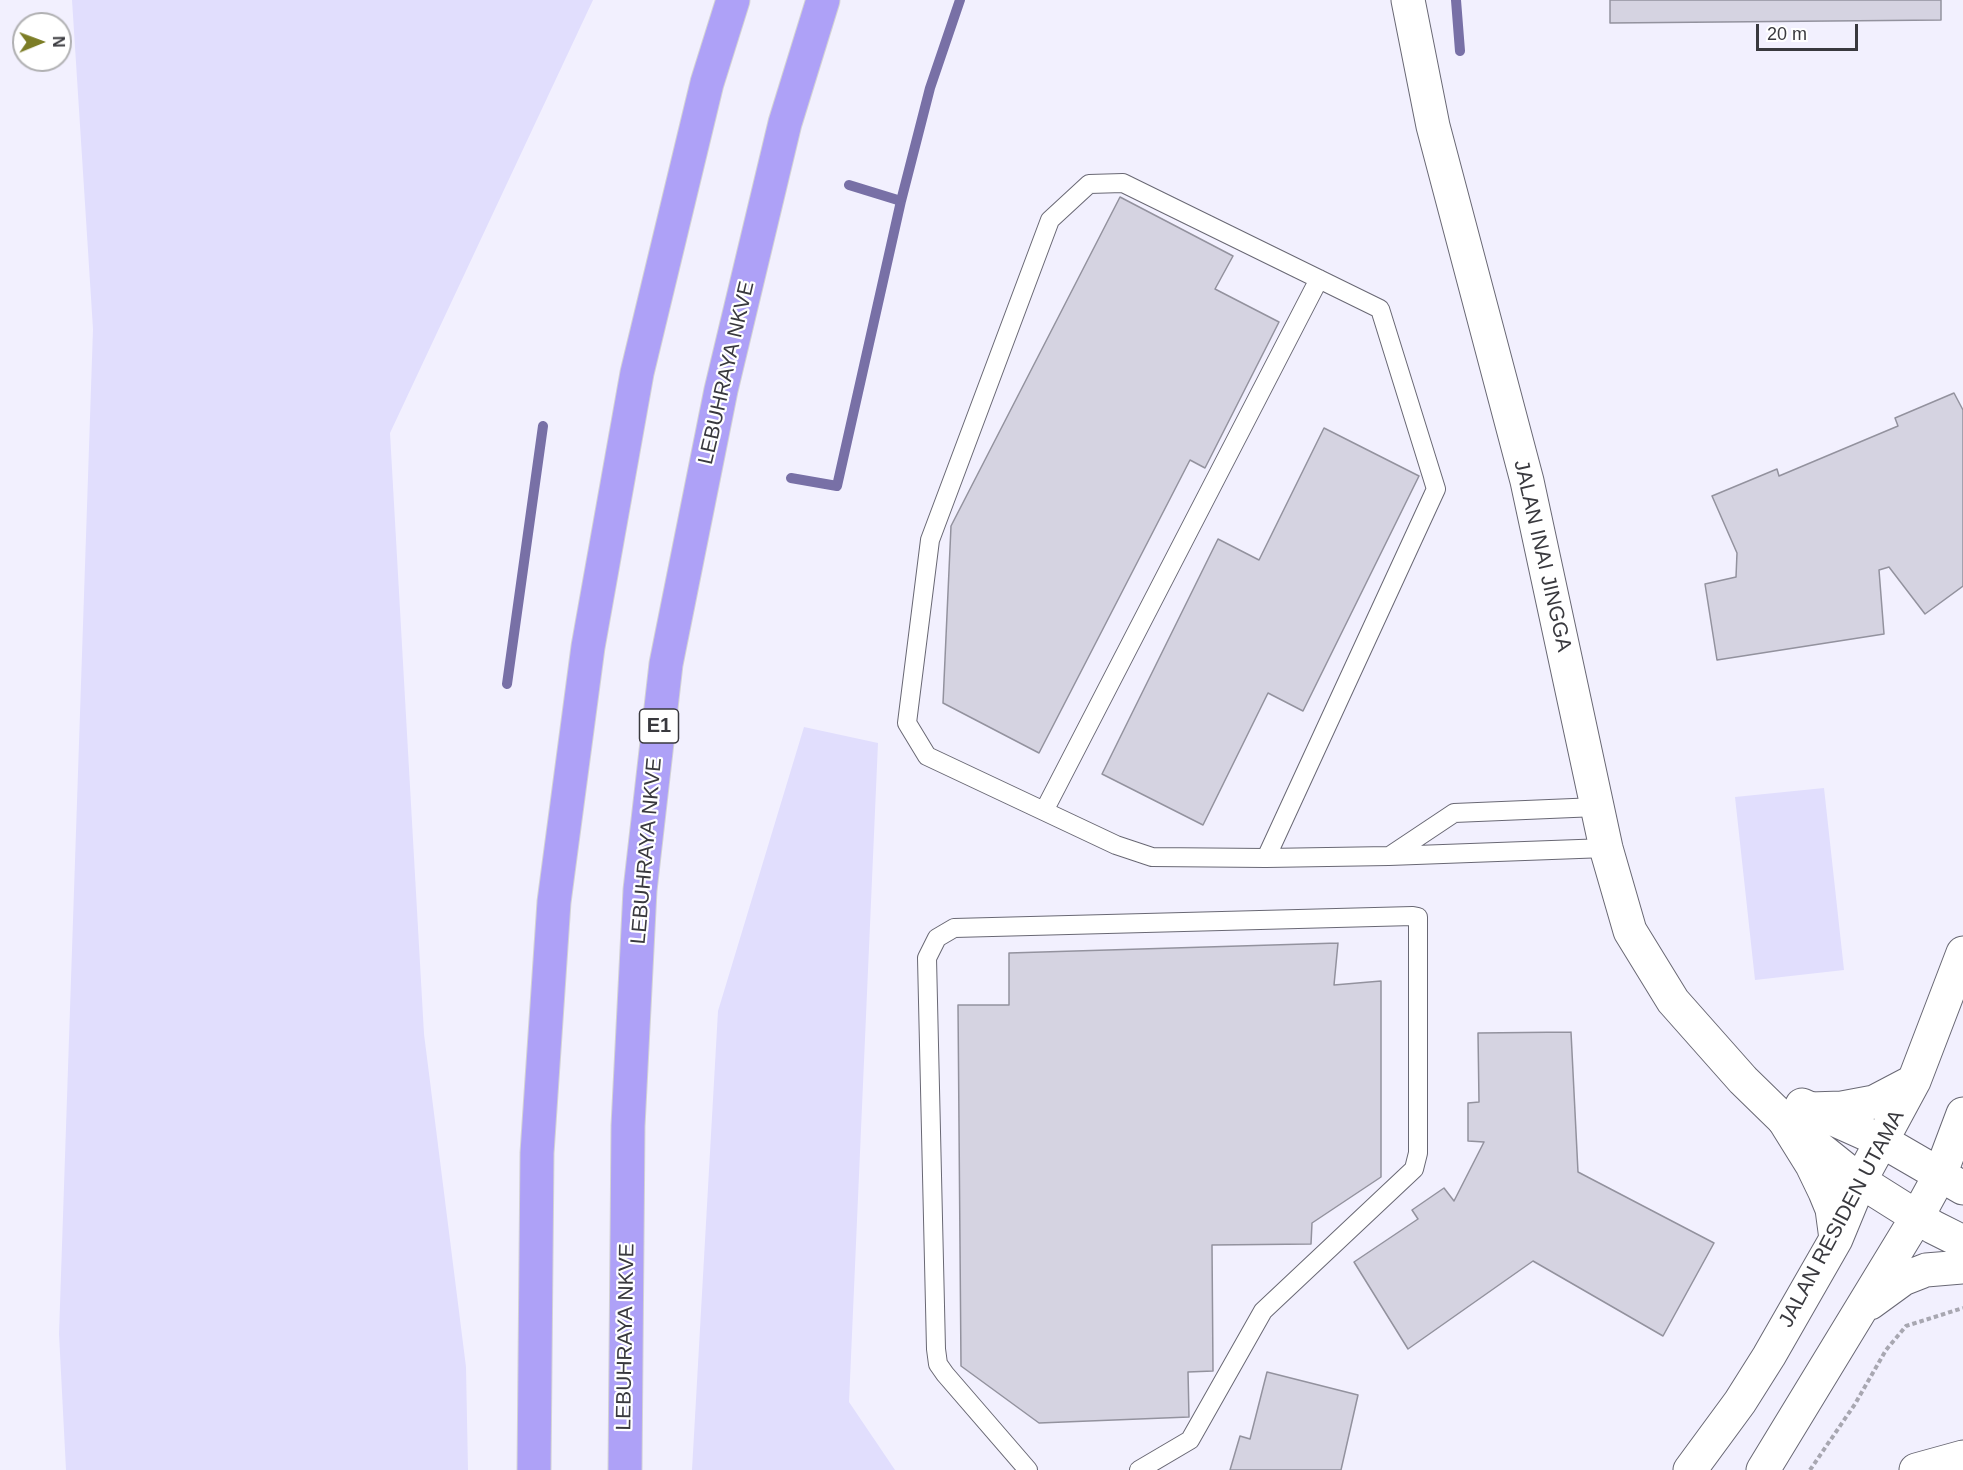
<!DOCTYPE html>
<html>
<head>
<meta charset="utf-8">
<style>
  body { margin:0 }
  #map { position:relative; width:1963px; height:1470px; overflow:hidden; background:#f2f0fe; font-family:Helvetica,sans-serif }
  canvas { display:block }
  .north { position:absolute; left:12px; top:12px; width:60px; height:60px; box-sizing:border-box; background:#fff; border:2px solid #b0b0b2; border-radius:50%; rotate:89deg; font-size:16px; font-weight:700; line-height:24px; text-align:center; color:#39393e }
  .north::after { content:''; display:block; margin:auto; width:21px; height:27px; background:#7c7d26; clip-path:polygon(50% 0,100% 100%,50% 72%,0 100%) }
  .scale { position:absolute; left:1756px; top:24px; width:102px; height:27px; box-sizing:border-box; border:3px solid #39393e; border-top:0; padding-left:8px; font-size:18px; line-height:21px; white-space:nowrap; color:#39393e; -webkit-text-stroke:4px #fff; paint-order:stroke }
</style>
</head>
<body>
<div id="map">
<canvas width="1963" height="1470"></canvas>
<div class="north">N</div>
<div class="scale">20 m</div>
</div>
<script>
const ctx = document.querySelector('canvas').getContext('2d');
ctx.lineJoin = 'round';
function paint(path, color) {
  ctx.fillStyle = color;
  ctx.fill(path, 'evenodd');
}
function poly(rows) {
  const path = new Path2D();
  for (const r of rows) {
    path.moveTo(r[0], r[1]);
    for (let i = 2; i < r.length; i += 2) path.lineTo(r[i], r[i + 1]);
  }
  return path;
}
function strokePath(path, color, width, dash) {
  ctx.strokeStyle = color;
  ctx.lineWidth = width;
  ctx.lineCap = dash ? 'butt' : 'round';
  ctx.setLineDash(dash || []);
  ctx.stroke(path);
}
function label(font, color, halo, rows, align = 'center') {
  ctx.font = font + ' Helvetica,sans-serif';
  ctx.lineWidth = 4.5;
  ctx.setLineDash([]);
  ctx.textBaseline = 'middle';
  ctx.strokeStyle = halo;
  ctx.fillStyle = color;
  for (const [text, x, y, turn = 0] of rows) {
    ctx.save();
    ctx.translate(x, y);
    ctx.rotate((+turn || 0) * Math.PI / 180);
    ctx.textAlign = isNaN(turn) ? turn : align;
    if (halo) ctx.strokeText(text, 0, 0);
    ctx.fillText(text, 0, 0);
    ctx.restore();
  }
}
paint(poly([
  [72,0,593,0,390,433,424,1034,466,1367,468,1470,66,1470,59,1334,93,329],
  [804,727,878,743,849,1402,895,1470,692,1470,718,1011],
  [1824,788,1844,970,1755,980,1735,797]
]), '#e1defd');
strokePath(poly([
  [1456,0,1460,51],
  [849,185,901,201],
  [791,478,837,486,901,201,930,88,960,0],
  [507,684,543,426]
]), '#7870a6', 10);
const building = poly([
  [1610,0,1941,0,1941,20,1610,23,1610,0],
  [1120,197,1233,256,1215,289,1279,322,1205,468,1190,460,1039,753,943,703,951,526,1120,197],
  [1954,393,1963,410,1963,586,1925,614,1889,567,1879,570,1884,634,1717,660,1705,584,1736,577,1737,553,1712,496,1777,469,1779,476,1898,426,1895,418,1954,393],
  [1324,428,1419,476,1303,711,1268,693,1203,825,1102,774,1218,539,1259,560,1324,428],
  [1338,943,1334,985,1381,981,1381,1177,1312,1223,1311,1244,1212,1245,1213,1371,1188,1372,1189,1417,1039,1423,961,1366,958,1005,1009,1005,1009,953,1338,943],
  [1571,1032,1578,1172,1714,1243,1663,1336,1533,1261,1408,1349,1354,1262,1418,1219,1412,1210,1444,1188,1454,1201,1484,1142,1468,1141,1468,1103,1479,1102,1478,1033,1571,1032],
  [1267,1372,1358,1395,1341,1470,1230,1470,1240,1436,1250,1439,1267,1372]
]);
paint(building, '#d5d3e1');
strokePath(building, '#93929e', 1.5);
const lane = poly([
  [1044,811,1319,279],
  [1391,855,1454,813,1597,807],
  [1266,858,1436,489,1380,309,1123,183,1089,184,1050,220,930,540,907,723,927,756,1116,845,1152,857,1266,858,1389,856,1606,848],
  [1028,1470,945,1374,938,1364,936,1349,927,958,937,938,954,928,1413,916,1418,917,1418,1153,1414,1169,1263,1311,1190,1440,1139,1470]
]);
const street = poly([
  [1408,0,1433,126,1527,481,1606,848,1630,931,1673,1001,1743,1080,1784,1120,1860,1181],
  [1802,1105,1882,1141],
  [1916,1470,1963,1457]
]);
const secondary = poly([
  [1810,1109,1842,1108,1874,1102,1914,1081],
  [1784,1120,1812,1165,1825,1192,1832,1209,1836,1239],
  [1882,1141,1963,1188],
  [1860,1181,1933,1227,1963,1242],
  [1870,1303,1903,1279,1926,1270,1963,1267],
  [1690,1470,1740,1402,1769,1356,1836,1239,1860,1181,1914,1081,1963,953],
  [1763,1470,1917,1217,1940,1175,1963,1114]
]);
const highway = poly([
  [534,1470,537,1153,554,902,588,647,637,373,707,83,733,0],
  [625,1470,628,1126,640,890,666,664,721,390,785,123,823,0]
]);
strokePath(lane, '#696874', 20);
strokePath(street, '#696874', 35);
strokePath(secondary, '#696874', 35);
strokePath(highway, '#d3d3d5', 35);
strokePath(poly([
  [1810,1470,1855,1404,1886,1350,1906,1326,1963,1308]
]), '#a8a7b1', 4, [4.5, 3]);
strokePath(lane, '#fff', 18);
strokePath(street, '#fff', 33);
strokePath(secondary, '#fff', 33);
strokePath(highway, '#aea1f7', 33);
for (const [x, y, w] of [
  [659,726,39]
]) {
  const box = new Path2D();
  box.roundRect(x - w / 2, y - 17, w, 34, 4.5);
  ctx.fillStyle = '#fff';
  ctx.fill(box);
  strokePath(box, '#39393e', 1.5);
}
label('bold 20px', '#39393e', null, [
  ["E1",659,726]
]);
label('21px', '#39393e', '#fff', [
  ["LEBUHRAYA NKVE",727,373,-77],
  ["JALAN INAI JINGGA",1542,556,77],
  ["LEBUHRAYA NKVE",647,851,-85],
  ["JALAN RESIDEN UTAMA",1842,1219,-62],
  ["LEBUHRAYA NKVE",626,1337,-89]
]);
</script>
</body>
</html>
